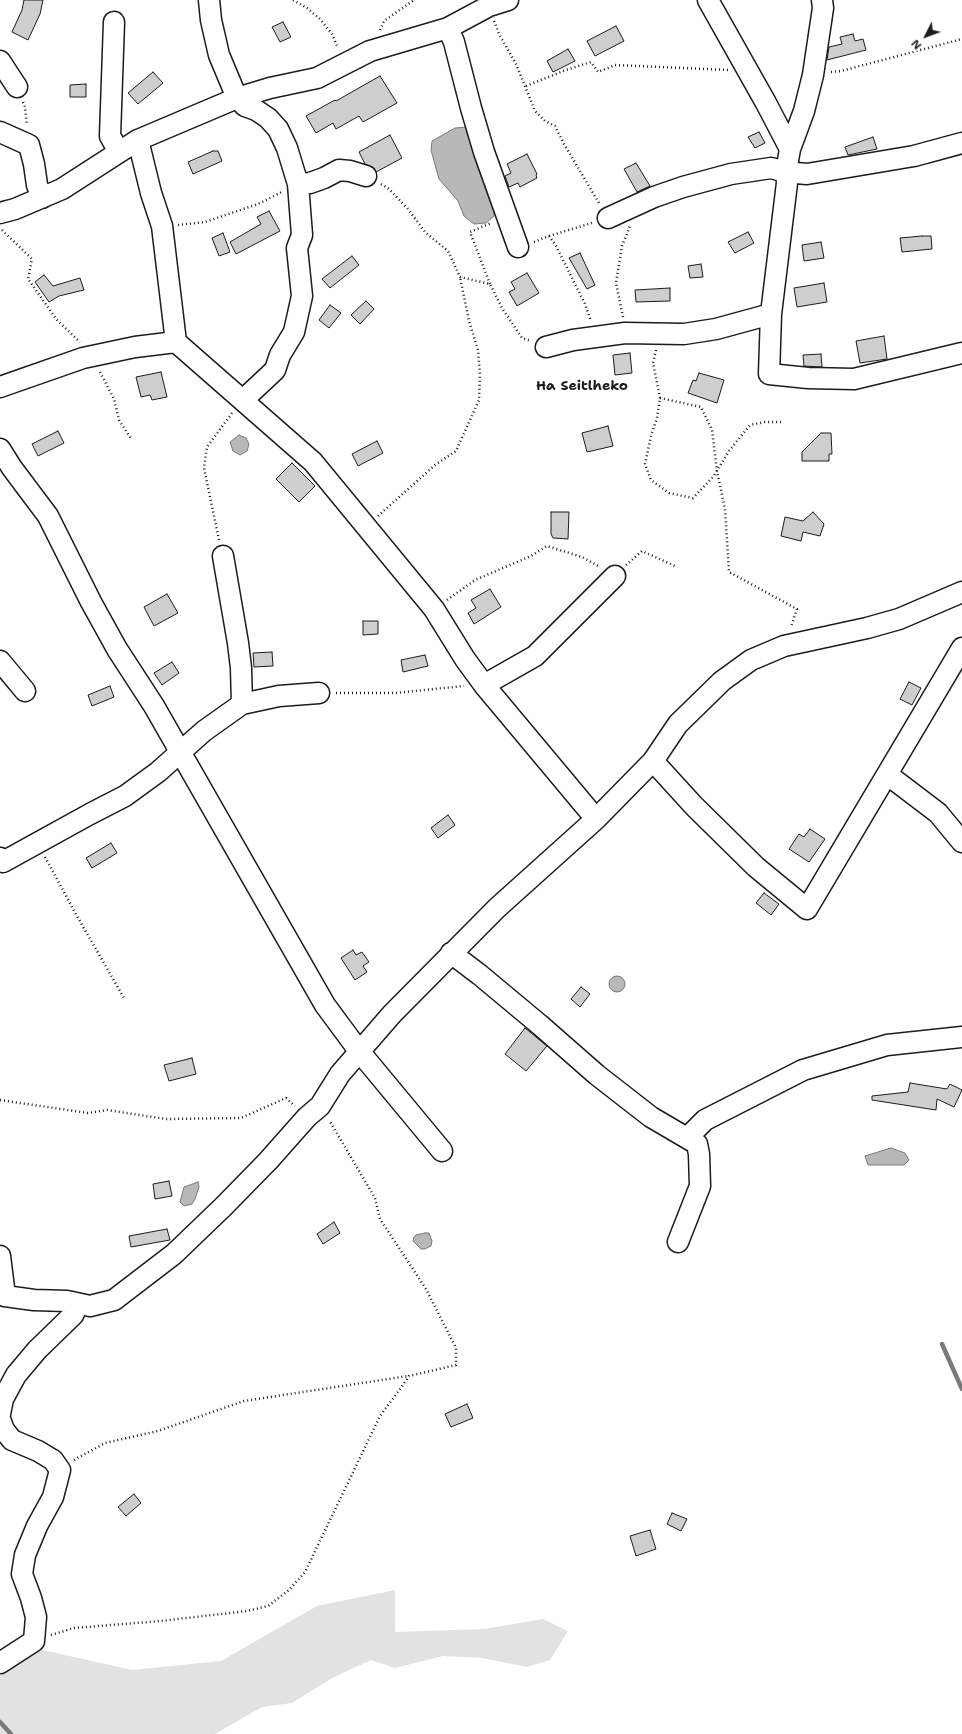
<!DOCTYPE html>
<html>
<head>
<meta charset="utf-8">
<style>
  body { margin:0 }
  #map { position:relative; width:962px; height:1734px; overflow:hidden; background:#fff; font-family:"Shantell Sans",sans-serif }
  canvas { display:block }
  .north { position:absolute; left:906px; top:16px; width:40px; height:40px; -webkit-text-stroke:3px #fff; paint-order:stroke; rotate:228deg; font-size:11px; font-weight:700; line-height:16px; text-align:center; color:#1c1c1c }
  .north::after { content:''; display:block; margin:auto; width:14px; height:18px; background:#1c1c1c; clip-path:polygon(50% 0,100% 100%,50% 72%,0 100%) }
</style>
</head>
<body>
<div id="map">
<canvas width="962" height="1734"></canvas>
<div class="north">N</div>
</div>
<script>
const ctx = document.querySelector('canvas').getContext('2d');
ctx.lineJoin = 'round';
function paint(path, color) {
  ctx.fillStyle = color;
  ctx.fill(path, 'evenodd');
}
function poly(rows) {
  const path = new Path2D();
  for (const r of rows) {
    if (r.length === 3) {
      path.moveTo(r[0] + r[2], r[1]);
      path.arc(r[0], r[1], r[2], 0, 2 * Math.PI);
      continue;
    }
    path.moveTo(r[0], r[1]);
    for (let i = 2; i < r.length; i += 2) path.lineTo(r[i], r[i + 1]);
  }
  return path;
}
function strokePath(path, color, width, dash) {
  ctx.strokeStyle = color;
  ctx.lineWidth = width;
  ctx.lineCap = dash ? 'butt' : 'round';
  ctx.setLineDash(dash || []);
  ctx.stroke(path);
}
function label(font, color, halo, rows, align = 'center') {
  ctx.font = font + ' "Shantell Sans",sans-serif';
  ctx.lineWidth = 3;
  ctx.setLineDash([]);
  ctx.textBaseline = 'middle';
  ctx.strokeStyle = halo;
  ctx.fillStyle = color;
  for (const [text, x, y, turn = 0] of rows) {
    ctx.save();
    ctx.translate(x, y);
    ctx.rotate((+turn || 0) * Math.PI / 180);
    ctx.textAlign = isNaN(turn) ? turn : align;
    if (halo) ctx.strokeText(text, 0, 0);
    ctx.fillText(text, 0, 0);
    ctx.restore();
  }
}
paint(poly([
  [395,1590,395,1632,484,1629,543,1619,568,1631,550,1660,527,1667,483,1658,443,1656,395,1668,371,1660,332,1678,292,1703,262,1707,215,1734,0,1734,0,1676,38,1649,132,1670,221,1661,317,1606]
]), '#e2e2e2');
const water = poly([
  [467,127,494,203,494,216,486,223,474,224,464,216,458,201,439,179,431,150,432,141,455,128,467,127],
  [239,435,246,438,249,444,247,451,240,455,233,451,230,442,239,435],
  [617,984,8],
  [891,1148,905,1153,909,1160,904,1165,868,1165,865,1156,891,1148],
  [198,1182,199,1187,195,1199,192,1204,184,1206,180,1202,184,1187,198,1182],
  [425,1233,429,1233,432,1241,431,1246,425,1249,421,1249,413,1241,414,1237,416,1235,425,1233]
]);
paint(water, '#b8b8b8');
strokePath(water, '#7a7a7a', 1);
strokePath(poly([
  [942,1344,962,1389],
  [0,1722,11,1734]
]), '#7a7a7a', 4.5);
const building = poly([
  [24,0,43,0,40,14,28,40,12,32,22,10,24,0],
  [283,22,291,37,280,42,272,27,283,22],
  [616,26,624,41,595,56,587,41,616,26],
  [853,34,855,41,863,39,866,50,827,60,829,47,842,44,840,37,853,34],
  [568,49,575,61,553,72,547,61,568,49],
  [153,72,163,83,138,104,128,93,153,72],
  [380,76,397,103,363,122,359,116,336,129,333,123,316,133,306,116,335,100,336,101,380,76],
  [86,84,86,97,70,97,70,85,86,84],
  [759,132,765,143,755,148,748,137,759,132],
  [390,135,402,158,376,172,374,168,365,164,359,152,390,135],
  [873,137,877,149,848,155,845,147,873,137],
  [213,151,218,151,222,161,193,174,188,162,213,151],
  [527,154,537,174,536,175,537,178,520,187,518,183,509,187,505,176,511,173,507,164,527,154],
  [636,163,650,186,637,192,624,169,636,163],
  [269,211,280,231,236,254,230,242,261,224,257,217,269,211],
  [748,232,754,243,735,253,728,242,748,232],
  [223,233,230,252,219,256,212,238,223,233],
  [922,236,931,236,932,249,902,252,900,238,922,236],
  [821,242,824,258,804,261,802,245,821,242],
  [580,253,595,285,587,289,569,258,580,253],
  [352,256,359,265,330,288,322,279,352,256],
  [701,264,703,277,690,278,688,266,701,264],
  [527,273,539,293,517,306,509,292,515,289,511,282,527,273],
  [44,275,53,286,80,278,84,290,59,296,49,302,35,282,44,275],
  [824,283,827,302,797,307,794,288,824,283],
  [670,288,670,301,636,302,635,290,670,288],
  [366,301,374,309,360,324,351,315,366,301],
  [330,305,341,313,329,328,319,320,330,305],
  [884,336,887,359,860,363,856,341,884,336],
  [630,353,632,373,615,375,613,355,630,353],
  [821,354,822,367,804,366,803,355,821,354],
  [161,372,167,397,152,400,150,395,141,397,136,377,161,372],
  [699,373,724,380,717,403,688,393,693,380,696,381,699,373],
  [608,426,613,446,587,452,582,433,608,426],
  [58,431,64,443,38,456,32,444,58,431],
  [821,433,831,433,832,454,829,454,829,461,802,461,802,452,821,433],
  [377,441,383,453,358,466,352,454,377,441],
  [292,463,315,486,299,502,276,479,292,463],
  [551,512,569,512,568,539,553,538,551,534,551,512],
  [813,512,824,524,820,536,803,532,801,541,781,536,785,517,803,521,813,512],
  [490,589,501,607,474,624,468,613,476,608,471,600,490,589],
  [167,594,178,613,154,626,144,607,167,594],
  [363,621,378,621,378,634,363,635,363,621],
  [272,652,273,666,254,667,253,653,272,652],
  [425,655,428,666,403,672,401,660,425,655],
  [172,662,179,673,162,685,154,673,172,662],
  [909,682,921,688,912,705,900,699,909,682],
  [110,686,114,697,92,706,88,695,110,686],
  [448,815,455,825,438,838,431,828,448,815],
  [810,829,825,839,809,862,789,849,799,834,804,837,810,829],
  [111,843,117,853,92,868,86,858,111,843],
  [764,893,779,904,771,915,756,903,764,893],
  [353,950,356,955,362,952,369,962,363,966,367,972,355,980,341,958,353,950],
  [581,987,590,994,580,1007,571,999,581,987],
  [525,1028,547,1046,526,1071,505,1054,525,1028],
  [192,1058,196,1074,169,1081,164,1065,192,1058],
  [910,1083,947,1089,950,1084,962,1090,954,1107,937,1099,936,1110,872,1100,872,1096,908,1092,910,1083],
  [169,1181,172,1196,155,1199,153,1184,169,1181],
  [334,1222,340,1233,323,1244,317,1234,334,1222],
  [167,1229,170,1240,131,1247,129,1236,167,1229],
  [467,1404,473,1418,451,1427,445,1414,467,1404],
  [134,1494,141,1503,126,1516,118,1507,134,1494],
  [672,1513,687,1519,681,1531,667,1524,672,1513],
  [650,1530,656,1549,636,1556,630,1536,650,1530]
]);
paint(building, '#cecece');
strokePath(building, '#1c1c1c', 1);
const minor = poly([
  [209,0,211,20,219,55,237,98,245,106,256,110,268,118,278,129,287,148,298,184,302,235,297,248,302,296,294,332,280,355,275,370,243,400],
  [708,0,766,103,790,149],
  [822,0,823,8,813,75,804,111,790,149,786,172,787,183,771,314,769,374,808,378,854,379,962,353],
  [114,22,110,136,119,152],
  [448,28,454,42,471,108,484,152,518,247],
  [0,61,17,87],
  [0,132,29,145,34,164,37,185,42,198],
  [298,184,310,183,324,178,339,170,350,171,366,176],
  [0,213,15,209,62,189,138,140,237,98,270,88,317,78,370,51,448,28,489,6,508,0],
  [608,218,654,197,683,187,731,174,771,168,786,172,807,174,914,156,962,143],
  [546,347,573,340,625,333,684,334,716,329,771,314],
  [0,387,83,358,135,347,176,342],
  [0,449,12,468,48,516,91,602,117,649,154,706,325,1005,359,1051,442,1151],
  [223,556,238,643,241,668,242,704],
  [0,661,25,691],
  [484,685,535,656,615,576],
  [653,761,694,806,756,867,807,909,962,648],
  [888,775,938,813,962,842],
  [596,819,653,761,678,724,722,681,751,660,784,646,867,628,899,619,962,592],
  [0,858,3,862,90,814,125,796,158,772,204,731,242,704,279,696,319,693],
  [451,953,480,975,540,1025,597,1075,651,1117,697,1144,699,1154,700,1186,678,1242],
  [687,1138,705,1120,803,1070,887,1045,962,1037],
  [0,1256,5,1296,34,1300,67,1301,90,1306,114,1300,174,1254,223,1207,268,1161,307,1117,320,1106,340,1074,392,1014,497,908,596,819,484,685,465,659,434,609,313,462,176,342,162,226,151,193,138,140],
  [0,1414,3,1399,16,1375,37,1350,73,1315,78,1305],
  [0,1419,4,1430,12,1440,38,1451,53,1460,60,1470,53,1497,37,1526,25,1555,22,1574,31,1598,36,1617,34,1641,0,1663]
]);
strokePath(minor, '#1c1c1c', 23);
strokePath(poly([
  [293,0,307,8,320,19,332,34,338,48],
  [494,21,499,34,516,64,535,111,545,121,555,126,564,144,599,203],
  [380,30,384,21,414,0],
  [831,72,841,71,962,39],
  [526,86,566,70,591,62,598,72,615,65,729,70],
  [23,102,25,107,27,125],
  [381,184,389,189,408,209,425,232,448,251,460,277,490,284,502,308,522,338,531,341],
  [178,225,205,222,258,204,282,192],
  [2,230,32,259,28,279,57,320,80,342],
  [549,236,592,223],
  [534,242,549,236,555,244,585,304,591,321],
  [490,284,470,232,491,223],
  [623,317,616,283,622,246,630,226],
  [656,350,653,363,660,398,657,418,651,436,645,464,651,480,669,493,693,498,713,477,729,451,750,425,765,422,781,422],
  [100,372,114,399,119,420,132,440],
  [660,398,701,407,712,430,717,471,725,509,729,572,797,609,791,627],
  [378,516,435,465,456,451,479,400,480,374,478,350,469,321,460,277],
  [219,540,204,468,207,447,232,413],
  [626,565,642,551,677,567],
  [447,600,475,580,531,556,547,546,582,557,600,567],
  [336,693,395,693,464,686],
  [45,857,77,916,124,998],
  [0,1100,88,1113,107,1110,166,1119,241,1118,286,1098,295,1106],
  [74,1460,105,1443,158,1431,244,1401,408,1376],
  [51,1635,74,1628,161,1621,247,1611,268,1606,289,1590,305,1572,380,1416,398,1392,409,1376,456,1365,456,1348,426,1289,380,1219,375,1198,329,1120]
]), '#1c1c1c', 2.5, [1, 3]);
strokePath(minor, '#fff', 20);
label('bold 14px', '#1c1c1c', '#fff', [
  ["Ha Seitlheko",582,386]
]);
</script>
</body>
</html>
